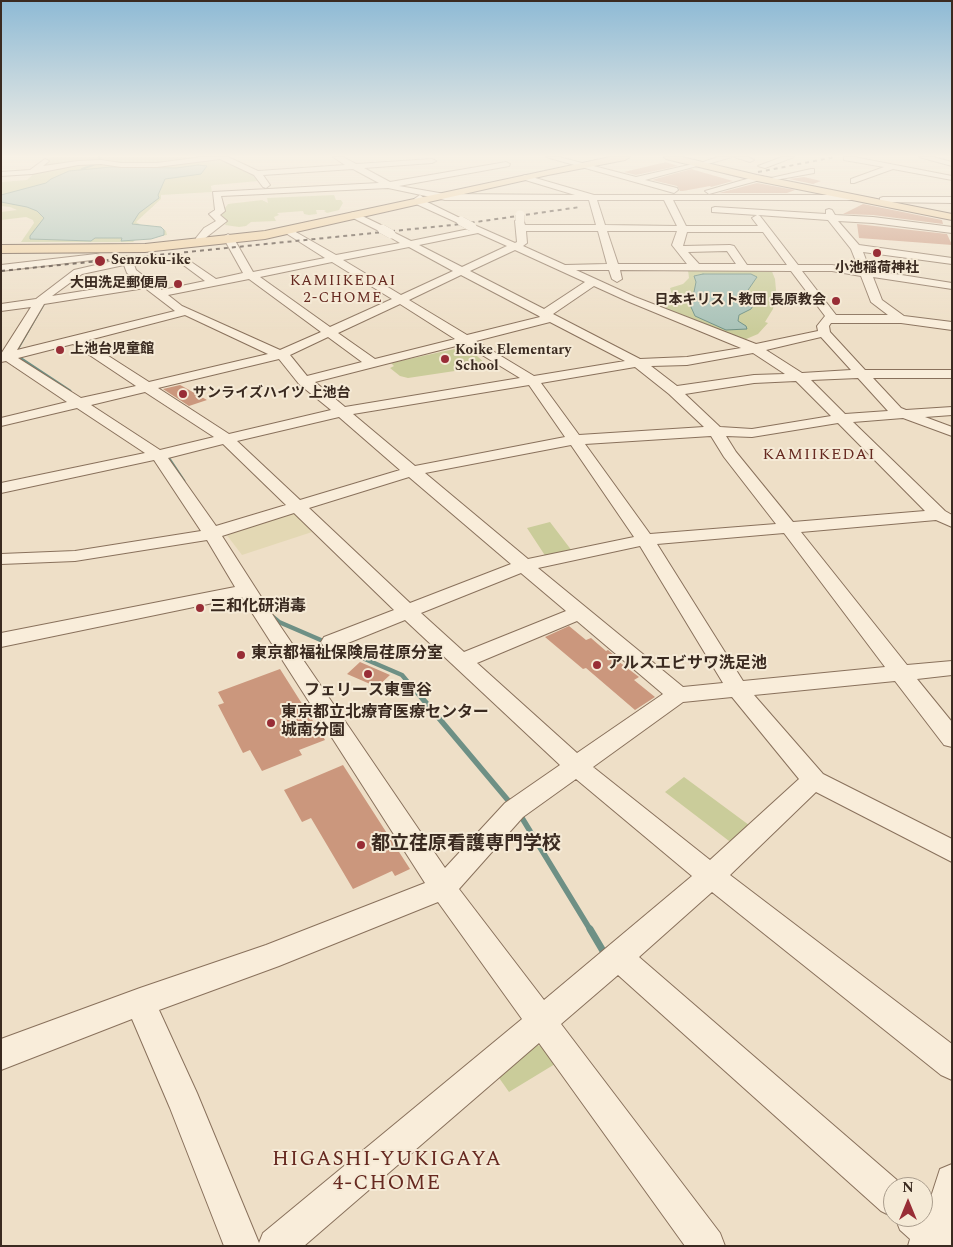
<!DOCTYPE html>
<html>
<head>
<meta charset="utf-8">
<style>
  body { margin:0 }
  #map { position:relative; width:953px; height:1247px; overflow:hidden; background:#eedfc7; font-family:Spectral,serif }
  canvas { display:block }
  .frame { position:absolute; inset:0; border:2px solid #3a2a20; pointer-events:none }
  .north { position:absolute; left:883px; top:1177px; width:50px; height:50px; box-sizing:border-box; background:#f5ead6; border:1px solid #aa9d8d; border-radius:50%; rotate:0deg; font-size:14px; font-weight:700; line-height:20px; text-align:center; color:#3a2a20 }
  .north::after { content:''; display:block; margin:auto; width:18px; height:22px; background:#982d36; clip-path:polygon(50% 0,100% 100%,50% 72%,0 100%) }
</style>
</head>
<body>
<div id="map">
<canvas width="953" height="1247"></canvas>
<div class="frame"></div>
<div class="north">N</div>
</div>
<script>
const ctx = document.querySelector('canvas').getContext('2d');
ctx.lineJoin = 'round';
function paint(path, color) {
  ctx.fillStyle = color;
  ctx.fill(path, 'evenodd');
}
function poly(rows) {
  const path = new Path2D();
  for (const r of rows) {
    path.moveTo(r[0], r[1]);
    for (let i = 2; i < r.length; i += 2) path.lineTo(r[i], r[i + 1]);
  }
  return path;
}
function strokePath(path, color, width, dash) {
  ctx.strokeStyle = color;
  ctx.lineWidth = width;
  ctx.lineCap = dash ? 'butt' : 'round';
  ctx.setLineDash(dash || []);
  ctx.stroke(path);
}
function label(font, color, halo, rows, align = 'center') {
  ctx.font = font + ' Spectral,"Noto Sans JP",serif';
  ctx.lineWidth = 4;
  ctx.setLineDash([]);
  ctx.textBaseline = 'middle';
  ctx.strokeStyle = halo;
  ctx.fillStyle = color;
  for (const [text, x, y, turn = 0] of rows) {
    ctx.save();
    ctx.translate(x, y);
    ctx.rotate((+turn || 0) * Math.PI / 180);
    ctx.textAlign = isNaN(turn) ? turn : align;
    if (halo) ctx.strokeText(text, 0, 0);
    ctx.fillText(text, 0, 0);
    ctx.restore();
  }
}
paint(poly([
  [294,512,312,532,242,555,226,534]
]), '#e3d8b4');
paint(poly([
  [51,157,217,157,254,174,259,181,214,185,211,186,212,192,161,195,161,199,136,222,141,225,161,227,166,231,167,235,135,240,133,242,21,242,34,223,33,220,26,217,1,220,1,212,17,210,10,207,1,206,1,182,27,180],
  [334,195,336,200,341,200,343,203,339,210,327,213,324,211,326,210,316,210,317,214,309,215,304,214,303,211,277,213,279,215,274,217,276,221,251,222,246,226,239,227,225,225,226,223,224,223,219,216,228,204,262,200,268,203,267,198],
  [771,269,775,279,776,290,773,309,765,322,768,323,758,334,739,342,663,312,673,298,670,288,683,284,689,278,688,270],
  [459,348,474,356,477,356,488,366,408,378,400,376,390,368,394,366,391,363],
  [550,522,572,551,546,557,527,528],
  [684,777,753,828,733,844,665,792],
  [534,1044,541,1046,555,1064,509,1092,497,1075]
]), '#cacc9a');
const water = poly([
  [198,165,207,166,201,174,165,179,158,195,159,198,139,213,132,224,161,227,164,230,164,235,151,239,121,241,122,238,95,238,91,241,30,239,30,236,44,218,37,211,27,207,1,202,1,195,46,183,51,179,69,171,111,167,176,168,198,165],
  [703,274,751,274,757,277,746,293,754,304,751,309,739,315,738,321,746,326,747,329,726,330,695,316,691,307,696,282,694,276,703,274]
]);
paint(water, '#a8c2b8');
strokePath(water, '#6e9085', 1);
strokePath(poly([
  [82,169,101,162,99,157]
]), '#6e9085', 2);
strokePath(poly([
  [17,354,17,350,46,300]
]), '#6e9085', 2.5);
strokePath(poly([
  [17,353,17,356,70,391],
  [166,454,184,481]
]), '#6e9085', 3);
strokePath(poly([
  [273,617,279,622,402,675,412,687]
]), '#6e9085', 4.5);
strokePath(poly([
  [411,685,512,805],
  [519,813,591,931]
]), '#6e9085', 5.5);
strokePath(poly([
  [590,929,606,956]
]), '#6e9085', 7);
paint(poly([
  [666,162,678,166,636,175,624,172],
  [691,169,733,181,711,187,710,186,683,191,680,191,677,186,652,180],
  [804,177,821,181,813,184,789,179],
  [757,183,795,190,787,193,719,193],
  [863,204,942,220,943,224,873,215,843,214],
  [857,224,947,234,952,245,859,238],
  [180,385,182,386,207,400,189,406,163,389],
  [569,626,586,640,591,638,606,651,608,650,620,660,618,661,639,677,634,680,655,697,635,710,586,668,583,669,545,637],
  [360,662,390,675,377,687,347,674],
  [280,669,325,740,299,750,302,755,262,771,250,750,243,753,218,705,224,703,218,692],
  [343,765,410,869,395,876,392,871,353,889,311,818,302,822,284,790]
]), '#cb977d');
const minor = poly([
  [202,157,228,157,258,171,345,165,333,157,343,157,356,164,432,159,436,161,432,163,364,168,390,182,506,162,510,164,509,166,399,186,445,194,575,195,522,179,521,177,525,175,594,195,855,195,859,198,858,200,673,200,686,226,758,226,752,218,757,215,712,212,712,208,715,207,826,214,826,210,829,209,832,210,835,215,873,217,952,227,952,233,873,223,838,221,859,245,952,258,952,264,863,252,870,270,952,283,952,289,873,277,882,300,904,316,952,322,952,330,901,323,831,323,829,326,830,332,865,370,952,370,952,378,873,378,901,408,906,410,952,407,952,415,925,417,952,427,952,436,903,418,853,422,945,511,952,515,952,527,936,520,801,532,907,665,952,661,952,675,917,679,952,722,952,747,944,745,895,681,754,695,823,774,952,839,952,862,816,792,730,875,952,1044,952,1080,941,1075,712,892,639,957,905,1187,893,1187,893,1217,881,1211,618,975,561,1024,720,1233,725,1246,685,1246,539,1043,304,1246,224,1246,170,1108,132,1019,1,1070,1,1039,140,988,266,945,425,883,242,597,1,647,1,633,235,587,207,540,75,561,1,564,1,554,75,551,201,531,154,460,1,493,1,483,145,453,77,408,1,426,1,418,67,402,6,361,1,362,1,354,31,307,1,311,1,304,36,299,74,270,122,259,127,256,132,259,136,270,162,290,205,281,174,258,173,256,178,253,216,279,243,273,223,237,228,234,233,237,253,272,325,258,284,232,282,230,287,227,336,255,400,243,388,236,388,232,391,231,411,241,469,229,467,227,472,224,515,243,517,242,515,221,520,218,523,219,525,225,596,225,589,200,445,200,388,188,221,196,225,211,220,215,227,221,199,243,196,242,196,238,204,228,216,221,209,214,215,210,213,192,379,183,353,169,263,175,270,185,266,188,263,187,254,175,220,159,157,167,121,167,101,164,78,165,32,174,1,176,1,172,30,170,45,159,49,161,43,166,78,161,101,160,121,163,157,163,202,157],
  [597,200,664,200,677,226,605,225,597,200],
  [758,215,828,220,851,249,859,269,832,265,798,265,760,216,758,215],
  [526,231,598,231,607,264,565,265,523,246,527,243,526,231],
  [607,231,677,231,672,245,687,264,618,264,607,231],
  [687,232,763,232,787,265,747,265,734,246,730,245,683,246,687,232],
  [478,233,507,246,462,267,419,245,478,233],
  [409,247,453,271,401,295,343,260,409,247],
  [515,250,585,282,544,309,470,271,515,250],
  [727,251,736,264,699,264,688,252,727,251],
  [332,262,392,299,330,327,260,277,332,262],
  [124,265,127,273,139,282,52,296,82,274,124,265],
  [576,270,609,270,612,279,617,282,622,279,620,270,791,271,825,316,817,326,818,331,756,344,635,297,576,270],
  [802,271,832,271,861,276,871,302,888,315,836,315,802,271],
  [461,275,539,316,540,317,467,335,409,300,461,275],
  [249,279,321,332,280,350,182,306,168,295,249,279],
  [594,286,627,301,741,348,687,357,640,359,553,314,594,286],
  [145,288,175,311,17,350,44,304,145,288],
  [400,304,455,339,375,359,338,333,400,304],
  [185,315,268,354,149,382,85,341,185,315],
  [550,322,625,361,534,376,476,341,550,322],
  [328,337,362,362,307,376,290,355,328,337],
  [821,337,851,370,802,373,766,350,821,337],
  [73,344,136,386,81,398,18,358,73,344],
  [464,344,520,378,345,407,315,382,464,344],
  [753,353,785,374,754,375,677,386,651,366,687,365,753,353],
  [279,359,299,384,331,410,229,434,158,388,279,359],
  [635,367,669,394,704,427,579,435,541,383,635,367],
  [858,378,888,411,845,414,811,380,858,378],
  [796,381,831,416,752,429,720,427,685,394,754,383,796,381],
  [529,385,565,437,415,466,353,414,529,385],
  [145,392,214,437,160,450,91,405,145,392],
  [339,417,400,470,300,500,237,441,339,417],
  [838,423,925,511,793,522,736,452,726,436,752,437,838,423],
  [711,436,724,457,776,524,650,534,585,444,711,436],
  [223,444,286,505,216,526,168,458,223,444],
  [571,445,634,537,528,559,425,473,571,445],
  [409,477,511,564,410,603,309,508,409,477],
  [294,513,394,610,324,637,321,642,324,647,331,649,338,647,405,620,560,765,505,803,445,868,276,620,222,536,294,513],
  [784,533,885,667,743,681,657,544,784,533],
  [640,546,723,683,683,687,538,568,640,546],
  [521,573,566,611,464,652,421,613,521,573],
  [577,621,663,694,577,753,477,663,577,621],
  [732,697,799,779,710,860,593,767,683,702,732,697],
  [576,779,692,876,544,1000,459,889,523,817,576,779],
  [438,902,522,1019,263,1233,259,1243,197,1093,159,1010,279,966,438,902],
  [546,157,559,157,636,177,693,164,697,166,645,180,677,188,678,190,674,193,546,157],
  [718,157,732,157,704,165,700,163,718,157],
  [734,157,748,157,754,160,750,162,734,157],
  [782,157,794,157,765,168,758,166,782,157],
  [844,157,854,157,952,176,952,180,893,169,854,183,851,183,851,179,884,167,844,160,844,157],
  [919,157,933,157,952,162,952,166,919,157],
  [811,169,814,169,814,173,775,180,771,178,811,169],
  [757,176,761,178,760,180,709,194,705,191,757,176],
  [420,195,424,198,423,200,466,221,464,223,458,223,414,203,414,199,420,195],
  [883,197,952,197,952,203,880,202,880,198,883,197],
  [354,212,385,227,387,229,385,231,379,231,351,217,351,213,354,212],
  [96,254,100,255,101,257,100,259,1,271,1,265,96,254],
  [952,1164,952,1246,908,1246,910,1239,900,1230,895,1217,923,1217,923,1203,928,1206,940,1169,952,1164]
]);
const major = poly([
  [610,157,630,157,625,160,548,175,265,239,145,252,1,253,1,245,145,244,265,231,610,157],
  [664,157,682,157,757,175,952,214,952,220,757,181,666,159,664,157]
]);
strokePath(minor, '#89715c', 2);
strokePath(major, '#573f30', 2);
paint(minor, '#f9edda');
paint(major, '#f0d0a0');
strokePath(poly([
  [758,172,835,157],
  [1,271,462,224,580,207]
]), '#3a2a20', 2, [4, 4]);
const minorBridge = poly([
  [520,215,520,221],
  [461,221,472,227],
  [382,229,391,234]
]);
strokePath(minorBridge, '#89715c', 9, []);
strokePath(minorBridge, '#f9edda', 9);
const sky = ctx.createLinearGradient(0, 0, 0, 332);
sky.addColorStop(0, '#8ebad5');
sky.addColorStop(0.47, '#f7f1e6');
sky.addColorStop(1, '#f7f1e600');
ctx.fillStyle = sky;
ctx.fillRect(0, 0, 953, 332);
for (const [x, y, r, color] of [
  [877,253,5,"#982d36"],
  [100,261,6,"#982d36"],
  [178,284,5,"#982d36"],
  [836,301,5,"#982d36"],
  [60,350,5,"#982d36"],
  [445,359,5,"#982d36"],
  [183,394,5,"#982d36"],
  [200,608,5,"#982d36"],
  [241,655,5,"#982d36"],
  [597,665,5,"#982d36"],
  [368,674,5,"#982d36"],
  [271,723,5,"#982d36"],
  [361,845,5,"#982d36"]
]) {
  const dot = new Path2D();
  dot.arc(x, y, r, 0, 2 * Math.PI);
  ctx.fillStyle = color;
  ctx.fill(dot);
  strokePath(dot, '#f5ead6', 2);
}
label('bold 14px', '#3a2a20', '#f5ead6', [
  ["Senzoku-ike",111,261],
  ["小池稲荷神社",877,269,"center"],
  ["大田洗足郵便局",168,284,"right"],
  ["日本キリスト教団 長原教会",826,301,"right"],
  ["上池台児童館",70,350],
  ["Koike Elementary",455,351],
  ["School",455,367],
  ["サンライズハイツ 上池台",193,394]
], 'left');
ctx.letterSpacing = '1px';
label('15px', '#662920', '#f5ead6', [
  ["KAMIIKEDAI",343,282],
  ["2-CHOME",343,299]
]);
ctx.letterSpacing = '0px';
ctx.letterSpacing = '1px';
label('16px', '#662920', '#f5ead6', [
  ["KAMIIKEDAI",819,456]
]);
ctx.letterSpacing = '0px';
label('bold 16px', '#3a2a20', '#f5ead6', [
  ["三和化研消毒",210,608],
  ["東京都福祉保険局荏原分室",251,655],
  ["アルスエビサワ洗足池",607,665],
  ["フェリース東雪谷",368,692,"center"],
  ["東京都立北療育医療センター",281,714],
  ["城南分園",281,732]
], 'left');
label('bold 19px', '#3a2a20', '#f5ead6', [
  ["都立荏原看護専門学校",371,845]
], 'left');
ctx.letterSpacing = '1px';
label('21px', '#662920', '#f5ead6', [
  ["HIGASHI-YUKIGAYA",387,1161],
  ["4-CHOME",387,1185]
]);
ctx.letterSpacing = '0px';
</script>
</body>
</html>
